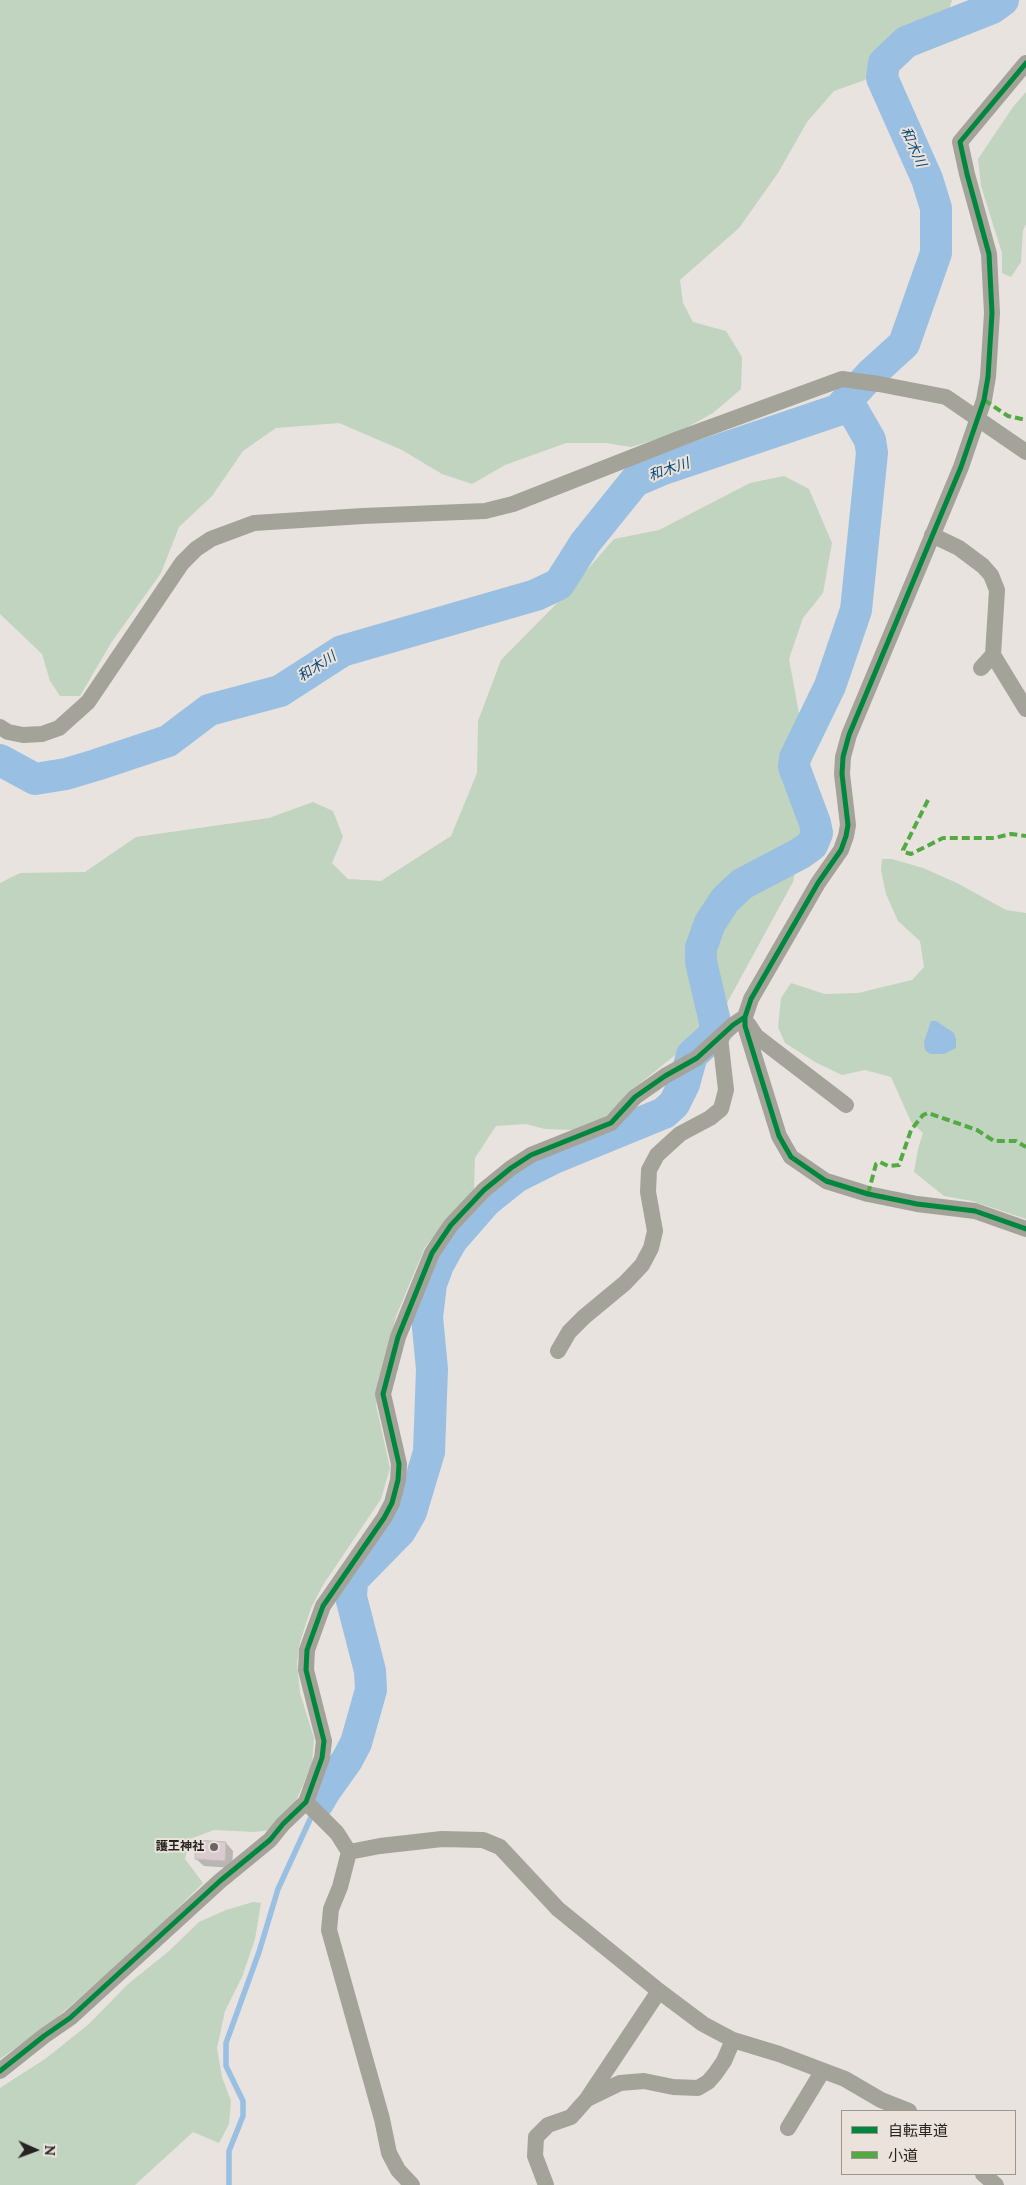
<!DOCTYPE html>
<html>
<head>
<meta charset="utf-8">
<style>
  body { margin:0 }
  #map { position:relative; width:1026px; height:2185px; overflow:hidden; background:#e8e3de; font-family:Lora,"Noto Sans JP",serif }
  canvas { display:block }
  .legend { position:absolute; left:841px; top:2110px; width:175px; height:65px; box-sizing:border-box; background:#ebe2db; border:1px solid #9c9691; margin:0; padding:6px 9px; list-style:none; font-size:15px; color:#262321 }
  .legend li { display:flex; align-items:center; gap:10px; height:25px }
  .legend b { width:25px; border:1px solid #9c9691 }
  .north { position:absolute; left:10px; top:2125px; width:50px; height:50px; -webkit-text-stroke:4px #ebe2db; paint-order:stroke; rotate:92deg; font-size:14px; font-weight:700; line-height:20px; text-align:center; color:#262321 }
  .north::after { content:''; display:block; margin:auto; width:18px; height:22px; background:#262321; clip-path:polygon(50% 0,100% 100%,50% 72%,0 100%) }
</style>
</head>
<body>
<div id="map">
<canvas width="1026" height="2185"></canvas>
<ul class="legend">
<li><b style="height:6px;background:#00873e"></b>自転車道</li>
<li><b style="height:6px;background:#53aa43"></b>小道</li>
</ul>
<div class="north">N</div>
</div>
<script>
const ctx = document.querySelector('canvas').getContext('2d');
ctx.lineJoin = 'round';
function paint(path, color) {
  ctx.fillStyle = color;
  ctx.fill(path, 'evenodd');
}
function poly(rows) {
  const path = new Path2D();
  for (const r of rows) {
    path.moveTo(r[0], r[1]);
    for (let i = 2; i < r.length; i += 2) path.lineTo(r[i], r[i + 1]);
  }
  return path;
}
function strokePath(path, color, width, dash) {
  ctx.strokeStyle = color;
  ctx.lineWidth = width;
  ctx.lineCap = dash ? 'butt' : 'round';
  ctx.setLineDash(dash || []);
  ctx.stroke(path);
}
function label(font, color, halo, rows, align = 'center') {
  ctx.font = font + ' Lora,"Noto Sans JP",serif';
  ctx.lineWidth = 4;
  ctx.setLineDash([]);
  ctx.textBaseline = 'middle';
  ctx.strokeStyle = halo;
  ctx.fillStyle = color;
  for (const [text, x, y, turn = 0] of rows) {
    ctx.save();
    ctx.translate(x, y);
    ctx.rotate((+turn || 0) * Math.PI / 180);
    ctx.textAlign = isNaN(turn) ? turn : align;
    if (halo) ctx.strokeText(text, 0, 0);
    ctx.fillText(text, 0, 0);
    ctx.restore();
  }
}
paint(poly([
  [0,0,952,0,947,16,897,34,865,80,834,91,807,122,778,173,739,228,680,280,683,303,693,322,726,331,742,357,741,389,713,413,675,434,631,447,606,443,566,443,505,465,472,484,442,474,402,450,339,423,276,428,243,451,212,496,179,527,161,573,111,643,80,696,60,696,50,681,42,654,0,614],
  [1026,92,1026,224,1023,230,1021,262,1011,277,1002,273,1002,253,981,186,978,159,1013,107],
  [784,476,809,489,832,543,823,593,803,618,789,659,800,719,805,828,793,882,727,1003,679,1052,633,1089,603,1119,574,1130,545,1129,526,1124,496,1126,475,1158,474,1189,425,1247,396,1316,376,1405,390,1468,381,1499,323,1585,311,1608,300,1642,297,1663,300,1693,314,1738,312,1764,296,1801,270,1830,254,1832,214,1830,190,1839,185,1859,203,1883,148,1938,53,2021,0,2059,0,883,20,873,85,872,136,837,269,818,313,802,333,811,343,837,332,863,348,879,381,881,451,836,477,773,478,721,501,660,565,595,614,539,659,530,750,483],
  [882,859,892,859,923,868,957,883,1006,910,1026,913,1026,1219,972,1201,944,1196,914,1172,918,1149,923,1133,911,1122,891,1077,865,1070,842,1075,815,1062,785,1043,778,1027,781,998,791,983,825,994,858,993,912,980,924,967,920,941,898,921,886,894,881,870],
  [253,1902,261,1903,255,1939,242,1977,225,2011,217,2048,222,2077,231,2101,229,2124,219,2143,193,2132,135,2185,0,2185,0,2088,45,2059,89,2024,128,1984,169,1951,199,1922,226,1910]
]), '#c0d4bf');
paint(poly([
  [931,1021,936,1021,954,1033,956,1040,956,1048,944,1054,930,1054,925,1050,924,1042]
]), '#99bfe2');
paint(poly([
  [226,1843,233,1851,232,1868,204,1866,196,1859]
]), '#0003');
strokePath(poly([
  [229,2185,229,2151,243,2116,243,2101,226,2066,226,2043,259,1952,278,1889,313,1813]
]), '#99bfe2', 5.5);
strokePath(poly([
  [0,760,35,779,66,774,96,765,168,741,209,710,280,691,342,651,536,595,559,584,585,543,635,481,663,469,838,410,871,374,904,344,936,253,936,208,927,179,882,78,884,63,906,42,992,8,1003,0],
  [318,1803,325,1791,347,1760,356,1743,371,1690,370,1671,351,1597,352,1580,400,1531,411,1512,429,1452,432,1369,427,1317,431,1284,438,1265,452,1240,486,1201,516,1177,554,1158,664,1113,674,1104,684,1084,692,1055,715,1034,715,1022,701,962,701,948,710,923,725,900,742,884,801,853,812,845,817,833,815,823,794,767,795,758,830,686,856,610,872,453,870,440,847,400]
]), '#99bfe2', 32);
const building = poly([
  [196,1840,226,1842,225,1861,195,1859,196,1840]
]);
paint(building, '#dacbd0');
strokePath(building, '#c2bdbc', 1);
strokePath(poly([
  [1026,63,960,142,967,174,989,254,992,313,988,377,984,400,961,467,849,735,843,757,842,774,848,825,846,836,841,850,818,883,751,999,745,1017,745,1026,779,1136,791,1157,826,1181,868,1194,917,1204,975,1211,1026,1229],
  [932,535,959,548,983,566,991,575,997,590,993,655,981,668],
  [993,655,1026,709],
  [0,727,8,732,23,735,42,734,59,728,88,702,182,563,196,549,211,539,254,523,363,516,485,511,513,504,681,438,842,379,879,384,946,397,1026,452],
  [748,1024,756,1036,846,1105],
  [558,1351,569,1332,584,1317,625,1283,642,1265,651,1248,655,1231,648,1192,649,1170,657,1155,680,1134,710,1118,721,1109,726,1090,720,1037],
  [306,1802,337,1833,349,1852,380,1846,442,1839,483,1840,500,1847,558,1909,659,1991,703,2024,733,2040,779,2054,845,2079,881,2100,909,2111],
  [349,1852,340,1887,331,1909,329,1930,382,2119,389,2153,398,2170,412,2185],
  [0,2071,44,2036,70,2018,220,1881,270,1840,283,1824,306,1802,322,1758,324,1741,306,1670,307,1650,323,1606,384,1518,392,1503,398,1480,399,1464,383,1394,398,1337,432,1253,451,1225,484,1190,511,1168,531,1155,611,1123,635,1097,665,1076,697,1058,733,1025,745,1017],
  [587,2099,659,1991],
  [788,2128,822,2072],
  [983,2174,996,2185],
  [546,2185,535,2156,536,2137,548,2125,571,2117,587,2099,620,2083,644,2081,673,2087,698,2088,708,2082,715,2074,724,2061,733,2040]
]), '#a3a399', 16);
strokePath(poly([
  [984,400,1008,416,1026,420],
  [928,800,903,850,904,852,911,854,943,838,994,838,1011,834,1026,836],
  [868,1194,876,1164,880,1162,888,1166,899,1165,911,1130,923,1115,928,1113,977,1130,994,1141,1016,1141,1026,1147]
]), '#53aa43', 4, [8, 4]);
strokePath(poly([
  [1026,63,960,142,967,174,989,254,992,313,988,377,984,400,961,467,849,735,843,757,842,774,848,825,846,836,841,850,818,883,751,999,745,1017,745,1026,779,1136,791,1157,826,1181,868,1194,917,1204,975,1211,1026,1229],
  [0,2071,44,2036,70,2018,220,1881,270,1840,283,1824,306,1802,322,1758,324,1741,306,1670,307,1650,323,1606,384,1518,392,1503,398,1480,399,1464,383,1394,398,1337,432,1253,451,1225,484,1190,511,1168,531,1155,611,1123,635,1097,665,1076,697,1058,733,1025,745,1017]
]), '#00873e', 5);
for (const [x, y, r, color] of [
  [214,1847,5,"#6a6663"]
]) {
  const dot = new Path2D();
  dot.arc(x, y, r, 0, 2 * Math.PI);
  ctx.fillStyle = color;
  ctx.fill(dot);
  strokePath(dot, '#ebe2db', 2);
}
label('bold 12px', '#262321', '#ebe2db', [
  ["護王神社",204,1847]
], 'right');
label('italic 14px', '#064a79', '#ebe2db', [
  ["和木川",913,147,66],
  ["和木川",669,470,-19],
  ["和木川",317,667,-33]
]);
</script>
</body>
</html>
